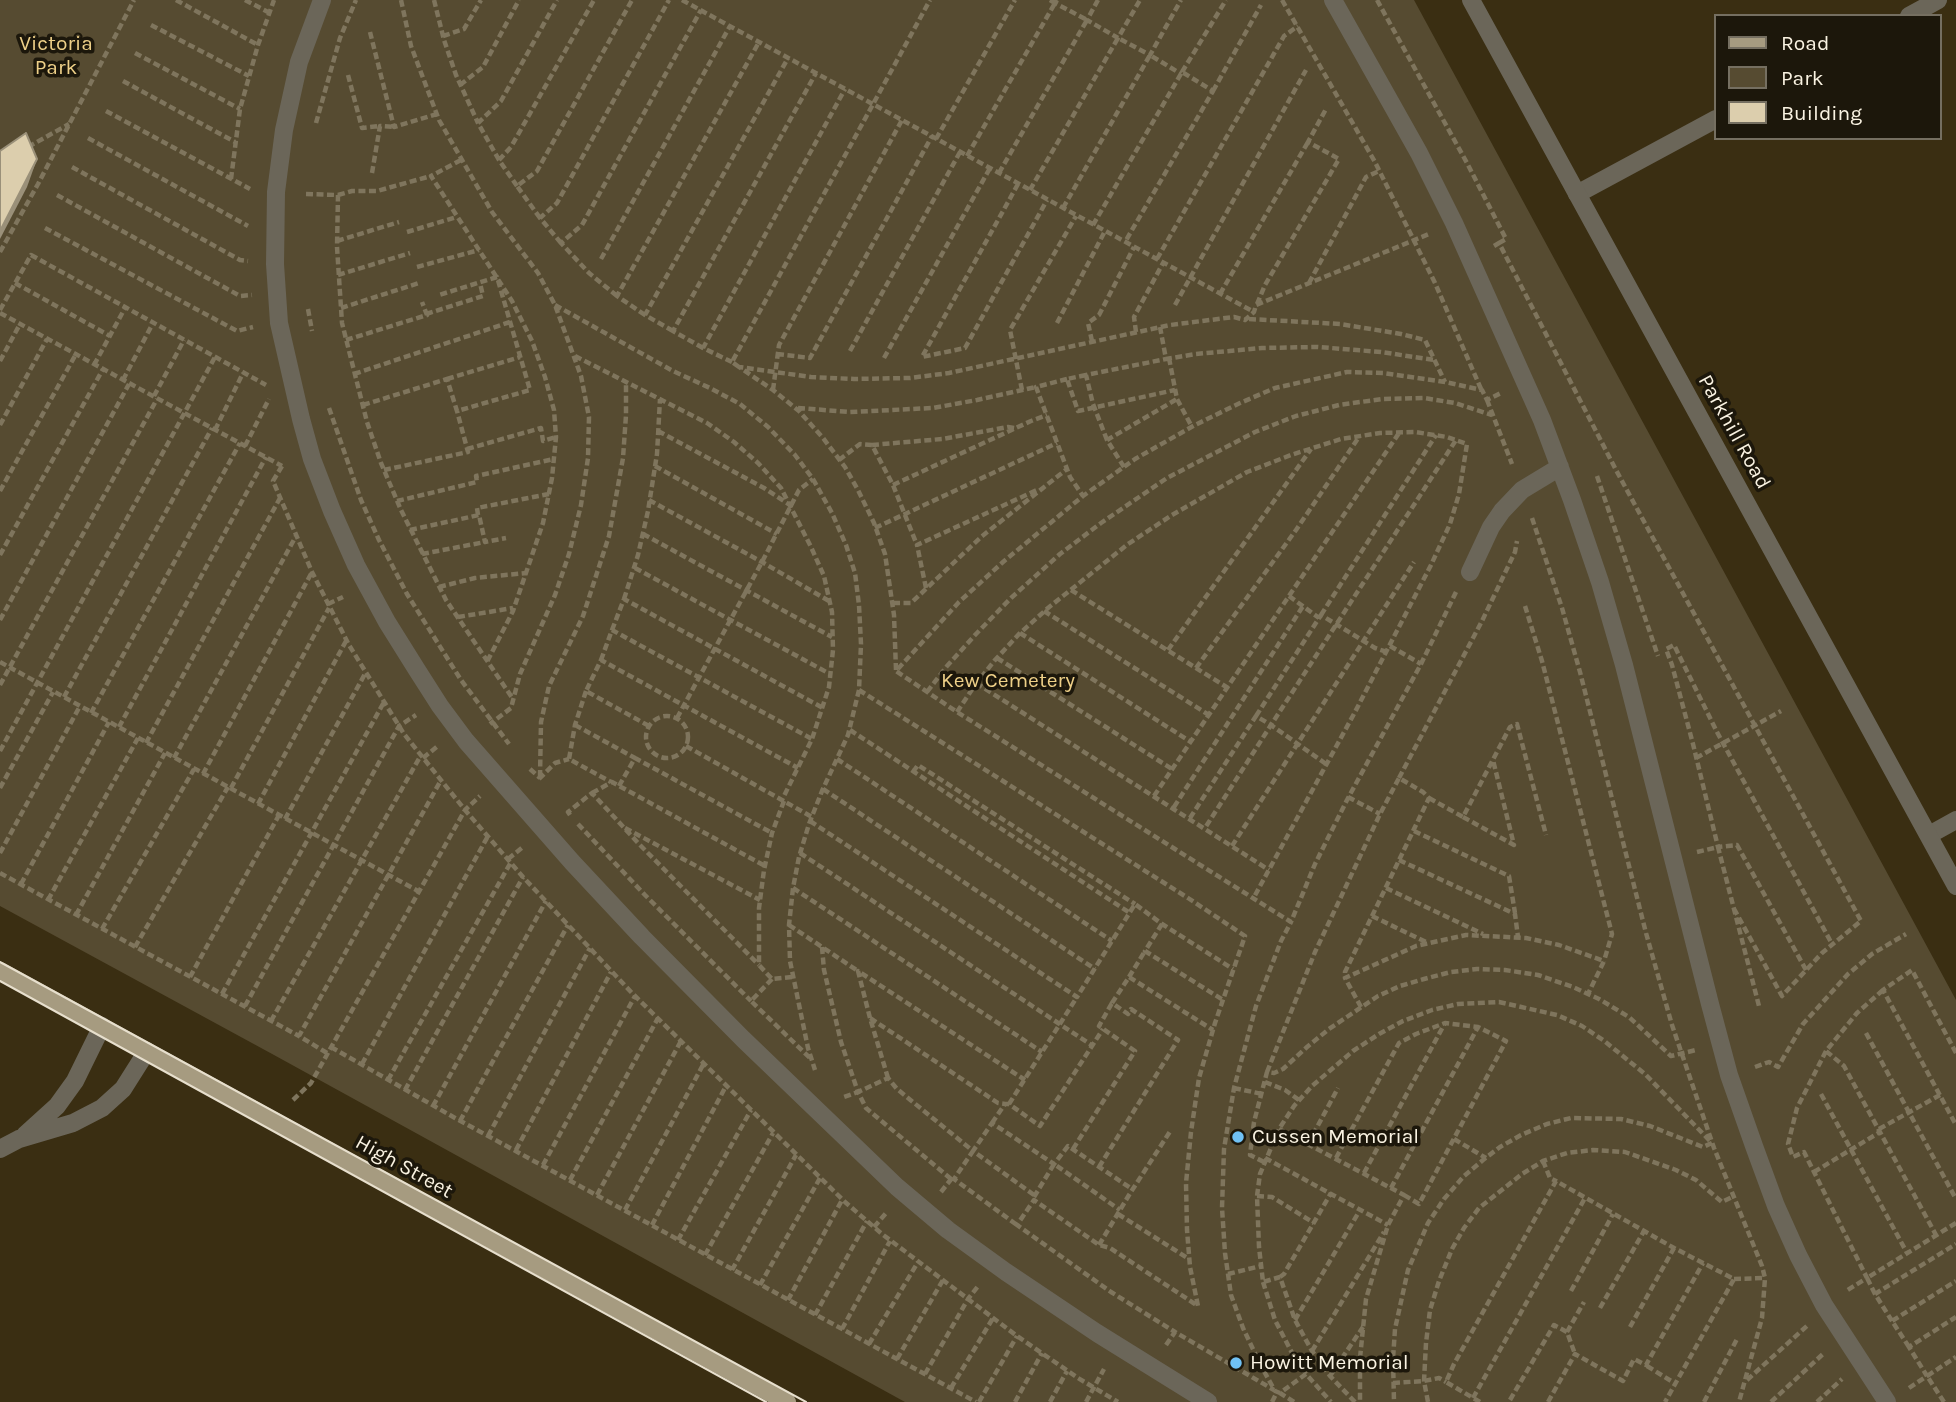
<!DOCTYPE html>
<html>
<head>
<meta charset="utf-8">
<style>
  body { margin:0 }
  #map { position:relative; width:1956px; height:1402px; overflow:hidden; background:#3a2e12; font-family:Karla,sans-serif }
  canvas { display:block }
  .legend { position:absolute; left:1714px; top:14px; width:228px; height:126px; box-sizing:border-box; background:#1c170b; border:2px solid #756f61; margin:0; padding:9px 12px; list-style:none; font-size:21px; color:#faf3e2 }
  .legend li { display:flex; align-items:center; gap:14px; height:35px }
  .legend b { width:35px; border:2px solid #756f61 }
</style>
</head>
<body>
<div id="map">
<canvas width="1956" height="1402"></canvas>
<ul class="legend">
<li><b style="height:9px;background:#a69b80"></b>Road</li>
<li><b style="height:19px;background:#564b31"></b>Park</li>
<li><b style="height:19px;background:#dccead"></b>Building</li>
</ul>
</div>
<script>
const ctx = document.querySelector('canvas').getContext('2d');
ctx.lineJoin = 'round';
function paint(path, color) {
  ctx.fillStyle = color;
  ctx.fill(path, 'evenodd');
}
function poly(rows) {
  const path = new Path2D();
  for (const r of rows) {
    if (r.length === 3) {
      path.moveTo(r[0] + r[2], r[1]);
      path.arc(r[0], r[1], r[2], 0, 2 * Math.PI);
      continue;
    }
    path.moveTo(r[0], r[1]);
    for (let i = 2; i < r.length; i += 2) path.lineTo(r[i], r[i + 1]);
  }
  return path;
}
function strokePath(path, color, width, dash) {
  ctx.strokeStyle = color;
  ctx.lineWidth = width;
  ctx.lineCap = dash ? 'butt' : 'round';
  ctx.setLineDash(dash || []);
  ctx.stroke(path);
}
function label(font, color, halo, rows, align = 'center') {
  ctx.font = font + ' Karla,sans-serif';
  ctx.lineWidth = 7;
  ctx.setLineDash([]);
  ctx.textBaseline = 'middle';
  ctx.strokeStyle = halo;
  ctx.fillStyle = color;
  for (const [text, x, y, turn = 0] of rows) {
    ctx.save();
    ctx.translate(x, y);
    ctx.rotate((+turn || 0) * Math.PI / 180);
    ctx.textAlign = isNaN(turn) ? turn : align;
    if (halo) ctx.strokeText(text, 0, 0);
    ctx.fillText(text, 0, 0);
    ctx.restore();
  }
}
paint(poly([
  [0,0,1414,0,1956,1000,1956,1402,905,1402,274,1055,0,906]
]), '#564b31');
strokePath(poly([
  [176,0,258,45],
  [245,0,270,13],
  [401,0,411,46,439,120,492,212,538,273,555,305,581,376,589,417,588,458,581,505,569,554,555,595,520,674,511,708,490,724],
  [434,0,444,40,456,75,478,123],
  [682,0,1254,312],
  [1098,0,1087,20,1118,38,1140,0],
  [1282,0,1375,162,1435,283,1481,389],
  [1377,0,1467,163,1506,239,1499,243],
  [151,25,249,76],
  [370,32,394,127,437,114],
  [443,36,464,29,481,0],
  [135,53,240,109],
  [1182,72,1226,0],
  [348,75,362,128,380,126],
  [123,81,235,142],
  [460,85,483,67,519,0],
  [1213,91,1261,5],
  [106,111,250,189],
  [316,123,340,38,356,0],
  [88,138,248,226],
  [936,139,1015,0],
  [28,147,69,124],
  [967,156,1055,3,1050,0],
  [461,160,431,176,512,301,532,341,545,377,554,410,556,437,552,478,543,523,513,611,487,662],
  [499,160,478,123,501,101,557,0],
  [72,167,240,260,248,261],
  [372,173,380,126,394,127],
  [999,173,1087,20,1055,3,1057,0],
  [231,179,240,109,258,45,274,0],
  [1018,184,922,357,965,348,1047,200],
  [517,186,499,160,511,147,594,0],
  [1030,190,1118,38,1150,55,1181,0],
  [306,194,338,195,337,247,342,323,367,422,381,463,401,510,446,600,513,699],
  [57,195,240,296,252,295],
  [338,195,352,191,377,191,431,176],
  [1063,208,1150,55,1181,74],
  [540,218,517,186,537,171,632,0],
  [1093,225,1182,72,1213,91,1125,242],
  [45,228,237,331,253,327],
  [407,232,457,217],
  [337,241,399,222],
  [561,243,540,218,557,203,669,0],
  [1494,246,1499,243,1616,470,1861,921,1822,953,1782,996,1733,907],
  [0,252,38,184,134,0],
  [601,259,730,26],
  [1157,259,1284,36,1298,26],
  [417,267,479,250],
  [338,275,410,253],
  [15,283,110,336],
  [1309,283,1366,177,1379,171],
  [1220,294,1308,142],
  [617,296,589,273,561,243,582,225,701,10],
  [1257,304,1265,285,1339,159,1308,142,1326,109],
  [555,305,673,371,710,388,740,404,768,427,795,455,813,479,832,513,846,545,855,573,859,605,861,644,859,690,848,735,822,791,809,824,799,857,793,888,789,925,790,961,808,1048,815,1070],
  [1175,305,1306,70],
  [341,308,419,283],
  [308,309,312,331],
  [0,310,31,255,266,385],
  [0,313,282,466],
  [426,314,483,296,480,283],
  [645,315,617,296,759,42],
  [1249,319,1340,324,1401,334,1425,340,1445,382],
  [1057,323,1105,231],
  [1160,327,1166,359,1196,354,1262,348,1318,347,1381,352,1434,360],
  [673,331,645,315,788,58],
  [1136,332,1134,317,1163,263],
  [346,340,427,315,422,302],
  [1092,341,1088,323,1099,315,1134,247],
  [703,348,673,331,816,73],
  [850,351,960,152],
  [777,354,810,358,932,136],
  [575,356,707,423,734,442,758,463,781,488,811,547,824,576,832,612,833,650,829,687,812,739,782,800],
  [884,358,990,168],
  [1169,358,1177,399,1192,427],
  [0,361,20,324],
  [732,362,703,348,845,89],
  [94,365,125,308],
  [739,367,732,362,930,0],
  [354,374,510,322],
  [1086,375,1067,379,1078,411,1175,390],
  [447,379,520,357],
  [1067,379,1036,387,1070,477,1083,496],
  [123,380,153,323],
  [773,390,779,345,902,120],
  [1022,390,1010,330,1076,216],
  [154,396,184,340],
  [1487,400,1512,464],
  [363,405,447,379,457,411,530,390,497,277,439,295],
  [329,408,361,500,379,540,407,594,461,680,509,744],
  [798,408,850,412,933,408,977,400,1036,387],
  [0,425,47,339],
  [215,430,243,373],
  [658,431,764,488,790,505],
  [1107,440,1093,404,1086,375,1166,359],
  [872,445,942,439,1008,427,1015,428],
  [245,446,269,399],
  [467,449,541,428,543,441,556,437],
  [839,460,860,444,872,445,893,485,917,545],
  [282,466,273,481,312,572,349,645,404,734,465,810,523,877,632,993,845,1202,882,1234,1017,1336,1078,1378,1118,1402],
  [655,466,777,534],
  [1124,467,1107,440,1177,399],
  [384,470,468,452,457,411],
  [1597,476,1658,656],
  [893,485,1031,421,1047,415],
  [0,491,76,354],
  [649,500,762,562,829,601],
  [397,501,477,482,476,476,554,459],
  [478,515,477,508,549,494],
  [1532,518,1562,608,1580,672,1646,933,1672,1025,1714,1148,1762,1266,1765,1278,1762,1318,1739,1402],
  [875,528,1057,443],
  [410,530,479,515,485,542,506,538],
  [643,534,832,637],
  [422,554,485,542],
  [0,555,103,369],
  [635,568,830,674],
  [439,587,475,578,527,573],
  [926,588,917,545,1037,490],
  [1071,590,1228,688],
  [1456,592,1421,664,1347,800,1315,864,1291,922,957,712,896,671,959,602,1003,562,1083,496,1135,459,1195,425,1240,403,1275,388,1347,372,1383,373,1445,382,1482,390,1487,400,1501,393],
  [1289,596,1319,618],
  [624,599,638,555,648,511,657,454,660,399],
  [893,603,911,603,981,537,1067,469],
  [328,604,343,597],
  [1525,606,1542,661,1612,934,1604,961],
  [1044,611,1209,715],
  [1321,615,1436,435],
  [458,617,513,608],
  [0,620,129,384],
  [612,630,624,599,823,708],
  [1020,633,1191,742],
  [1390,646,1421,664],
  [1168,650,1311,449],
  [997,658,1172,769],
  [601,660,612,630,812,739],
  [0,662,418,891],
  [1196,668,1296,530,1359,437],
  [896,670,894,615,885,554,874,523,858,490,845,467,823,438,799,411,773,390,739,367,811,377,854,379,910,378,949,373,1170,325,1234,317,1245,320,1254,312,1256,305,1429,234],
  [976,683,1269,870],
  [0,685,157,399],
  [859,690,1188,898,1245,936,1215,1023,1199,1078,1191,1132,1186,1183,1187,1230,1190,1267,1198,1306,1110,1248,1099,1245,1034,1200,1017,1225,1111,1292,1175,1332],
  [586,691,575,725,569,759,611,782],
  [927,692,947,666,976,634,1011,598,1060,554,1101,523,1167,478,1255,432,1296,416,1339,405,1382,399,1424,398,1455,403,1492,415],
  [64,697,212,428],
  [957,712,975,685,995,660,1019,634,1048,608,1128,544,1172,515,1247,472,1291,455,1341,439,1380,433,1415,432,1447,437,1467,444,1459,494,1450,524,1431,565,1355,712,1253,899],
  [91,713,240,443],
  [1256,716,1321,615,1375,648,1387,652],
  [667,737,21],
  [677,718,762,562,799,490,813,479],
  [575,725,635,758],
  [649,726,586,691,601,660,798,768],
  [119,727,266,457],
  [850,730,1130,913],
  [146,743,280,498],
  [686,746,812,817],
  [0,751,215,357],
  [174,758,296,536],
  [423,758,439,745],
  [1696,758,1781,711],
  [837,759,1112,941],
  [1326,764,1271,725,1456,440],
  [530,769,540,778],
  [913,772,918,765,1135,904],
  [203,774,312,572],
  [540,777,541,722,549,686,583,616,609,536,623,458,626,415,626,383],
  [1399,778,1482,621,1515,552,1517,541],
  [539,779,555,763,569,759],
  [619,786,635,758,772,833],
  [0,788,53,692],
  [231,788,329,608],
  [823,789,1095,969],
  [592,793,612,782,765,866],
  [1154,796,1399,433],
  [1348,797,1380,814],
  [1429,798,1463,817,1510,727,1517,724,1546,835],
  [784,801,772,833,764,870,759,908,759,965,772,979,793,977],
  [258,804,346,641],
  [1174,807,1303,606],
  [570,815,568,812,592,793,639,844,759,965],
  [1463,817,1514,845,1493,760],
  [1190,818,1256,716,1271,725,1205,828],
  [285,819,366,672],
  [810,821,1077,997,1135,904,1162,924,1233,969],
  [578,824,645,895,751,1001],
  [625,828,760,900],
  [1414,831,1509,876,1515,913],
  [1232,846,1414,562],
  [1697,852,1718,847,1759,1006],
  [0,853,80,706],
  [800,853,1093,1046],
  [508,859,523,847],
  [1399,860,1515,914,1518,937],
  [0,873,299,1036],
  [21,884,109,722],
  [793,888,1042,1052],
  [1386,888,1483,934],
  [48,900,138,738],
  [76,915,165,753],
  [1372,916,1428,943],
  [1162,924,1145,951,1223,1000],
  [789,925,858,971],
  [102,929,194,769],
  [135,947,228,787],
  [822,947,824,970,841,1042,858,1092,841,1098],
  [1806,970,1737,845,1718,847,1693,744,1672,665,1666,649,1674,645,1717,732,1832,944],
  [190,977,279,815],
  [1129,977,1145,951],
  [772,979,751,1001,812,1060],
  [1883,990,1857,1013,1826,1051,1844,1066,1936,1235],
  [222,994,384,702],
  [245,1006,399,726,416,715],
  [1361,1007,1345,978,1416,946,1466,935,1526,938,1559,945,1604,961,1588,994],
  [870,1018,858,971,1025,1080],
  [271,1021,421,755],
  [1866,1033,1956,1199],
  [331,1047,455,1118,976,1402],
  [1826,1051,1797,1108,1788,1144,1793,1157,1804,1152,1867,1278,1846,1291],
  [327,1053,299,1036,441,780],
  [1956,1053,1912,970,1883,990,1956,1125],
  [362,1064,488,836],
  [1755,1067,1769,1062,1778,1067,1803,1024,1848,974,1872,954,1906,934],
  [1267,1072,1315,952,1380,814,1399,778,1423,792,1429,798,1345,972,1345,978],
  [888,1078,870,1018,998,1103,1005,1104],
  [388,1080,511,862],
  [1265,1082,1285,1090,1299,1100],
  [1234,1088,1262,1094],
  [405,1090,523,877],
  [1821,1094,1907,1253],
  [293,1100,311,1083,465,810,480,796],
  [1009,1104,1077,997],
  [433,1106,546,901],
  [460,1121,568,925],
  [992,1123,1005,1104,1009,1104,1040,1126,1103,1029],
  [1279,1129,1404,1195,1388,1225,1366,1299,1360,1358,1360,1402],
  [1879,1129,1940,1095],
  [488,1136,590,948],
  [1454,1139,1486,1158],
  [1308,1144,1338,1088],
  [1073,1149,1135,1051,1099,1026,1112,1003],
  [516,1150,611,972],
  [1265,1158,1388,1225],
  [1336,1158,1399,1043,1416,1034,1445,1023,1478,1027,1506,1041,1419,1204,1404,1195],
  [1543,1161,1550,1178,1556,1181],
  [1264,1162,1250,1155,1254,1122,1267,1072,1274,1073,1283,1069,1307,1047,1329,1029,1378,996,1400,986,1424,979,1451,972,1477,969,1505,970,1538,975,1573,987,1599,999,1629,1017,1671,1056,1696,1050],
  [543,1165,635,996],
  [1099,1167,1178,1040,1131,1009,1128,1014,1112,1003,1129,977,1213,1030],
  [1814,1172,1880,1132],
  [1364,1173,1445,1023],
  [951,1179,866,1108,858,1092,888,1078,897,1089,973,1151,954,1179,1017,1225],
  [570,1180,658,1018],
  [1391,1188,1478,1027],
  [941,1192,952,1178,953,1179],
  [597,1195,681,1041],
  [1034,1195,973,1151,992,1123,1054,1164,1068,1146,1132,1189],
  [1257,1196,1272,1197,1314,1223],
  [1034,1197,1054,1164,1120,1210],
  [625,1210,704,1063],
  [1118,1214,1189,1259],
  [652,1225,726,1086],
  [874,1227,887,1212],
  [678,1240,751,1110],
  [1099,1245,1129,1195,1171,1130],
  [705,1255,773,1133],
  [732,1270,796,1155],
  [1228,1274,1261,1266],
  [1280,1277,1284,1274,1331,1193],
  [1734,1279,1765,1278],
  [1263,1282,1275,1320,1291,1351,1306,1374],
  [760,1285,820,1178],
  [1571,1291,1613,1214],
  [1875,1294,1867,1278,1956,1223],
  [788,1300,842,1200],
  [1600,1308,1644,1231],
  [815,1315,867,1221],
  [1295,1320,1360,1210],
  [1892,1321,1875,1294,1956,1244],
  [1630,1327,1674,1248],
  [842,1329,890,1241],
  [1567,1332,1584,1302],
  [869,1344,918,1262],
  [1166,1345,1175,1332,1274,1390],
  [1909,1347,1892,1321,1956,1281],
  [1312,1351,1384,1232],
  [897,1359,943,1280],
  [1647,1366,1676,1384],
  [925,1374,968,1299,979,1285],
  [1330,1376,1363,1327],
  [1747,1380,1808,1325],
  [1393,1383,1424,1381,1439,1378,1446,1382],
  [951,1388,993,1318],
  [1909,1388,1927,1376,1909,1347,1956,1317],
  [1280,1393,1275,1391,1260,1364,1243,1328,1231,1295,1225,1253,1222,1208,1224,1149,1234,1088,1256,1006,1281,941,1291,922],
  [1473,1398,1585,1198],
  [1510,1400,1554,1325,1567,1332,1575,1354],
  [979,1402,1017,1336],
  [1015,1402,1042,1353],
  [1050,1402,1067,1371],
  [1086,1402,1104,1369],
  [1272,1402,1277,1392],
  [1294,1402,1280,1393,1306,1374,1331,1402],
  [1355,1402,1330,1376,1312,1351,1295,1320,1280,1277,1263,1282,1259,1247,1257,1196,1260,1174,1279,1129,1294,1106,1312,1086,1353,1051,1379,1034,1403,1021,1432,1010,1458,1004,1499,1002,1557,1015,1582,1026,1603,1040,1645,1074,1712,1143,1703,1147,1650,1126,1621,1119,1571,1118,1547,1124,1521,1135,1500,1147,1483,1160,1464,1176,1444,1199,1428,1223,1408,1270,1395,1329,1393,1359,1394,1402],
  [1428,1402,1424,1381,1426,1343,1430,1310,1439,1281,1452,1249,1464,1228,1479,1208,1522,1174,1543,1161,1567,1153,1593,1150,1625,1152,1676,1170,1696,1180,1722,1202,1732,1197],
  [1480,1402,1446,1382,1454,1364,1556,1181,1674,1248,1734,1279,1665,1402],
  [1548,1402,1575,1354,1623,1381,1634,1359,1646,1365,1703,1263],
  [1704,1402,1737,1339],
  [1771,1402,1824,1353],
  [1817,1402,1842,1379],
  [1944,1402,1927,1376,1956,1357]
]), '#7f755d', 4.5, [7, 3.5]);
strokePath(poly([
  [322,0,299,62,284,130,276,192,275,264,279,323,301,419,312,459,332,511,356,565,387,622,417,670,440,706,466,741,572,862,642,937,743,1039,897,1187,948,1230,1006,1272,1097,1333,1208,1402],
  [1333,0,1419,153,1454,223,1542,420,1572,500,1600,582,1624,665,1710,1004,1729,1075,1754,1146,1776,1206,1798,1255,1824,1305,1887,1402],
  [1470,572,1491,527,1502,511,1522,490,1560,467]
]), '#6b6659', 18);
strokePath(poly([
  [1909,16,1938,0],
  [1577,194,1716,119],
  [1929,835,1956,820],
  [25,1135,57,1106,75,1081,102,1026],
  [0,1149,19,1139,73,1123,102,1108,123,1089,147,1051]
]), '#6b6659', 18);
strokePath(poly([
  [1471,0,1956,886]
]), '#6b6659', 18);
strokePath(poly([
  [0,971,787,1402]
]), '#a69b80', 18);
strokePath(poly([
  [0,962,806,1402],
  [0,981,766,1402]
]), '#e7dfcd', 2);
paint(poly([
  [37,159,27,187,0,239,0,231]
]), '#9a9079');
const building = poly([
  [26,133,37,159,0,231,0,151,26,133]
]);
paint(building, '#dccead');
strokePath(building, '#9a9079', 2);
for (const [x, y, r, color] of [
  [1238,1137,7,"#70c1f4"],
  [1236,1363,7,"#70c1f4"]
]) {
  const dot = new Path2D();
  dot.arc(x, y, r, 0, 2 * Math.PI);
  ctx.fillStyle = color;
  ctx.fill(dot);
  strokePath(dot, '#1c170b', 2.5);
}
label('21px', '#eed088', '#1c170b', [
  ["Victoria",56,44],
  ["Park",56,68],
  ["Kew Cemetery",1008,681]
]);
label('21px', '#faf3e2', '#1c170b', [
  ["Parkhill Road",1734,432,61],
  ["High Street",404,1167,29]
]);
label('21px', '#faf3e2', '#1c170b', [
  ["Cussen Memorial",1252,1137],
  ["Howitt Memorial",1250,1363]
], 'left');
</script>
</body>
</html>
